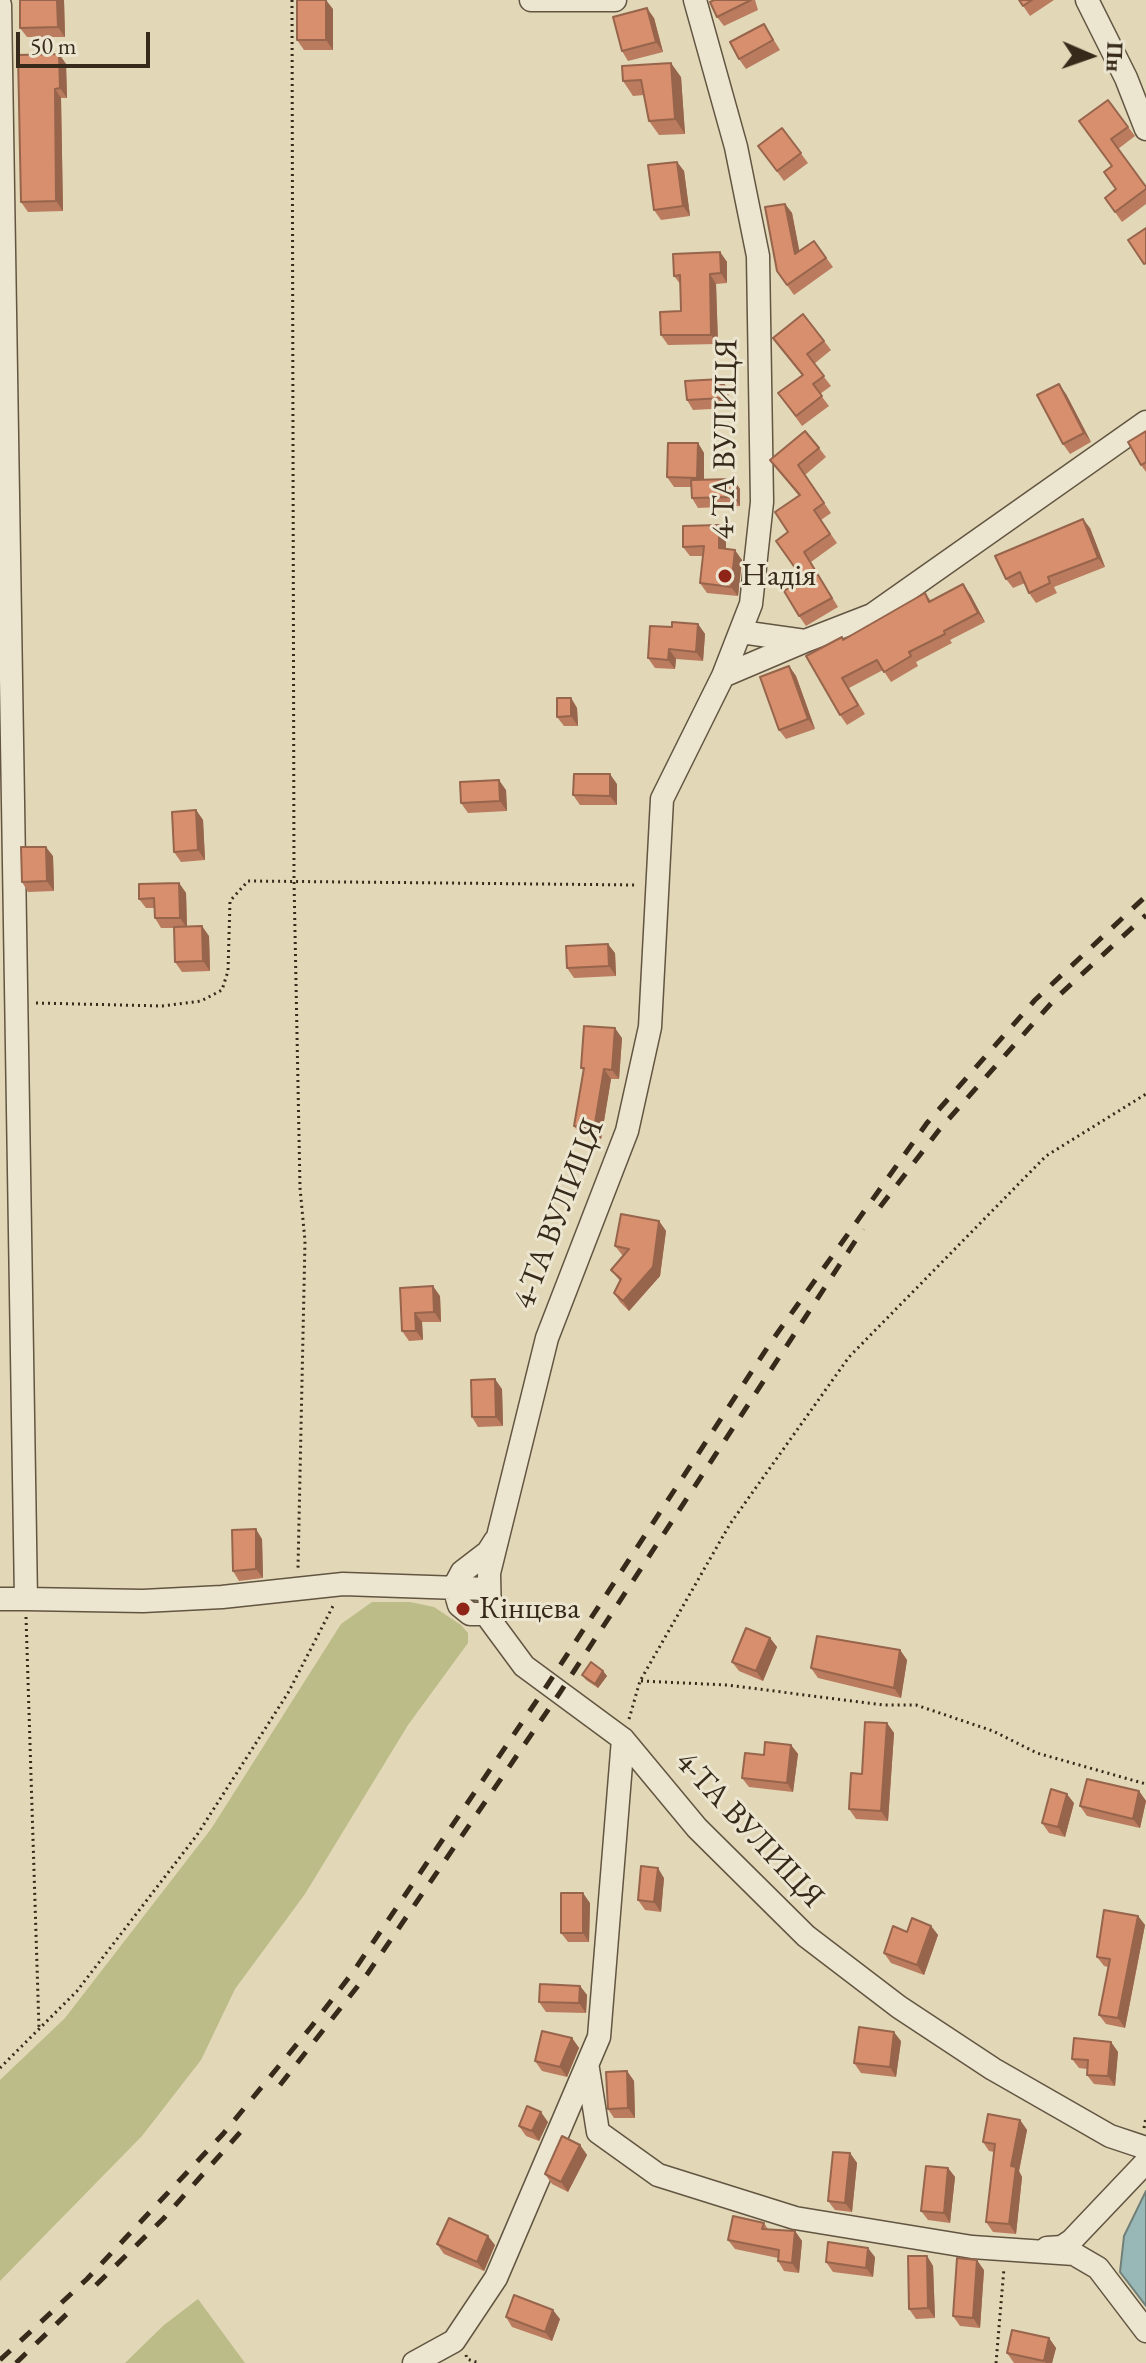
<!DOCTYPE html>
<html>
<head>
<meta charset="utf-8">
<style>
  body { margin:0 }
  #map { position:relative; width:1146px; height:2363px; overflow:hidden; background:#e2d7b7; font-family:"EB Garamond",serif }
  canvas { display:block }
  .north { position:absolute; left:1050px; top:16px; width:80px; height:80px; -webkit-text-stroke:6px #ece5d0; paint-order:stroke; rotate:92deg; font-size:22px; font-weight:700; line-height:32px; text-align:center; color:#372a1a }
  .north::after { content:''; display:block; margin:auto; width:28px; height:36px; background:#372a1a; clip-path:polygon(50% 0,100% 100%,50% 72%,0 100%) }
  .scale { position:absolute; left:16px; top:32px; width:134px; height:36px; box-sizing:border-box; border:4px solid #372a1a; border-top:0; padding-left:10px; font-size:24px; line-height:28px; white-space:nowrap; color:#372a1a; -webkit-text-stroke:6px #ece5d0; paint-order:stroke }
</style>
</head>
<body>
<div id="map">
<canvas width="1146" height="2363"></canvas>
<div class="north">Пн</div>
<div class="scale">50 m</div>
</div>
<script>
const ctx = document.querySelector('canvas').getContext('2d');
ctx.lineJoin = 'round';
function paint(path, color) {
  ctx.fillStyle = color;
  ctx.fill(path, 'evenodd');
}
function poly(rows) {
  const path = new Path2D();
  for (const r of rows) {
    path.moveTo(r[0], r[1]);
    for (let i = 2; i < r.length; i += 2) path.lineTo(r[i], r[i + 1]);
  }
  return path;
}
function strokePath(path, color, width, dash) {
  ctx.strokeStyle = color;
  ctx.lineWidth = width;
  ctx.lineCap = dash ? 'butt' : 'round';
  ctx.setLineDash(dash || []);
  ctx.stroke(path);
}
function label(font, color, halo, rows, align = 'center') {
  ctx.font = font + ' "EB Garamond",serif';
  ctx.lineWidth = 6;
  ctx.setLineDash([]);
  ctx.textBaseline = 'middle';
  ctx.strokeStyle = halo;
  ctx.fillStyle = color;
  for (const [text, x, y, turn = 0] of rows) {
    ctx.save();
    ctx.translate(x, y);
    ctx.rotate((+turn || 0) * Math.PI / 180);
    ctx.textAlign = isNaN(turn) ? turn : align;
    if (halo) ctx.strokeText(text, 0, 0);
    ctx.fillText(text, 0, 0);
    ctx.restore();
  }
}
paint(poly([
  [372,1602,410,1602,434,1607,461,1625,468,1633,468,1643,408,1725,305,1894,235,1989,201,2060,142,2136,0,2281,0,2080,65,2018,211,1829,341,1624],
  [198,2299,245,2363,125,2363,164,2325]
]), '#bcbc89');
const water = poly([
  [1146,2191,1146,2306,1120,2272,1124,2236,1146,2191]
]);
paint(water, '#97b8b7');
strokePath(water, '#717f78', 2);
const minor = poly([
  [531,0,615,0],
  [695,0,736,147,758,256,762,502,751,604,723,676,662,799,650,1027,627,1131,547,1338,489,1573,490,1620,524,1666,623,1739,697,1828,806,1936,899,2007,993,2069,1110,2136,1146,2148],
  [1087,0,1126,78,1146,129],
  [0,5,26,1599,0,1599],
  [741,632,805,641,872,615,1146,422],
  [723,676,803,642],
  [26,1599,143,1601,222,1597,343,1584,488,1589],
  [490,1604,486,1614,470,1614,459,1605,454,1587,462,1572,488,1552,495,1541],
  [588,2069,598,2132,658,2175,795,2218,972,2247,1074,2254,1098,2268,1146,2331],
  [1047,2248,1062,2247,1071,2241,1146,2162],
  [414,2363,454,2341,496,2278,599,2037,623,1739]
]);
strokePath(minor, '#625541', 25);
strokePath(poly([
  [292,0,294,880,300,1188,305,1241,298,1568],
  [36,1003,162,1006,201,1001,222,990,228,971,230,901,248,881,638,885],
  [26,1617,39,2029],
  [641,1681,727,1685,883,1705,916,1705,993,1731,1037,1753,1146,1784],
  [629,1719,640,1681,730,1524,849,1357,1046,1156,1146,1094],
  [0,2068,77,1991,197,1835,288,1693,333,1606],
  [1144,2128,1146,2117],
  [466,2355,467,2359,479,2363],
  [996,2363,1004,2268]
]), '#372a1a', 3, [2, 4]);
strokePath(minor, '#ece5d0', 22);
strokePath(poly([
  [880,1207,939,1130,1015,1044,1055,999,1146,915],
  [280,2085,368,1973,559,1694,863,1229],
  [96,2285,163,2219,244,2128],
  [0,2360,87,2279,223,2134,311,2027,353,1972,548,1684,771,1342,927,1123,1035,1000,1146,896],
  [16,2363,73,2308]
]), '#372a1a', 5, [14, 14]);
paint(poly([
  [20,0,64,0,65,37,27,37,20,28],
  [714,0,755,0,758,10,724,26,717,17],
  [1019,0,1054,0,1030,16],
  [333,9,333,50,304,50,297,40],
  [654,18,663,52,628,61,622,51],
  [764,24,780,50,746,69,739,59],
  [59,54,66,64,67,98,61,98,63,211,28,212,21,202],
  [681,77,685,134,659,135,649,121,644,95,633,96,623,81],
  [1108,100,1135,136,1118,149,1146,187,1146,204,1122,222,1105,198,1116,189,1112,166],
  [782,128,808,163,784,181,758,146],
  [677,162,684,171,690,216,661,220,654,210],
  [785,204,792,213,799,251,814,241,833,267,794,295,777,271],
  [720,252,727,262,727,283,716,284,718,344,668,345,661,335,681,311,681,285,674,276],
  [773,338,824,341,831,350,814,364,831,386,820,394,829,406,802,426,778,393,802,375],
  [721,379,728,389,729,408,693,410,687,400],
  [1066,394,1091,442,1070,454,1063,444],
  [1146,431,1146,472,1141,465],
  [698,443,704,453,704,480,733,479,740,489,740,506,698,508,692,498,691,487,674,487,667,477],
  [819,448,826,457,805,475,831,513,821,520,837,543,811,562,838,607,806,626,799,616,803,579,799,496,770,460],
  [719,525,726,535,726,549,742,560,738,596,707,593,700,583,703,556,690,556,683,547],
  [1090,528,1105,567,1054,587,1057,593,1036,603,1029,593,1025,583,1013,588,1006,579],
  [925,593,931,601,970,594,985,622,950,640,952,643,916,662,918,666,891,682,883,670,849,688,865,714,847,725,840,715,844,640],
  [698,624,705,634,703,661,676,659,675,669,655,668,648,658,672,627],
  [789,666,796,676,815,729,786,739,779,730],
  [571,698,577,708,578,726,564,726,557,717],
  [617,784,617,805,580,805,573,795],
  [506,790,507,811,468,813,461,803],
  [196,810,203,820,205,860,181,862,174,852],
  [53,856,54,891,28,892,22,882],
  [179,883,186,893,187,927,209,936,210,971,182,972,175,962,174,928,161,928,155,918,154,908,146,908,139,899],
  [615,953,616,976,574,978,567,968],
  [622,1038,619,1079,611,1079,601,1139,581,1136,574,1126,584,1071,581,1068],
  [659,1221,666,1231,660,1276,629,1311,620,1302,614,1293,620,1281,611,1270,623,1256,615,1246],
  [400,1288,440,1296,441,1322,422,1322,423,1340,409,1341,402,1331],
  [502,1389,503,1426,478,1427,472,1417],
  [262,1539,263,1578,239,1581,233,1571],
  [770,1638,777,1647,763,1681,739,1671,732,1662],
  [900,1650,907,1660,901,1698,818,1678,811,1668],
  [603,1671,607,1676,598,1688,586,1680,582,1675],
  [887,1723,894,1733,888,1821,856,1819,849,1809],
  [791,1745,798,1754,793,1792,749,1787,742,1778,764,1755],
  [1139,1791,1146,1801,1140,1828,1087,1816,1080,1806],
  [1074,1803,1065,1837,1049,1833,1042,1823],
  [664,1878,661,1912,645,1910,638,1900],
  [590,1903,589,1942,568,1942,561,1933],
  [1138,1916,1145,1925,1125,2028,1106,2024,1099,2015,1108,1967,1104,1966,1097,1957],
  [931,1926,938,1935,924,1975,891,1963,884,1953,907,1932],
  [580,1986,587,1995,586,2013,546,2012,539,2002],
  [572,2038,579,2048,567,2077,542,2071,535,2061],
  [901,2041,896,2077,861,2073,854,2063],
  [1111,2042,1118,2052,1115,2086,1094,2084,1087,2075,1087,2069,1079,2068,1072,2059],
  [627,2071,634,2081,635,2118,614,2118,608,2109],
  [1020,2120,1027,2130,1019,2171,1022,2177,1016,2234,993,2232,986,2222,994,2152,989,2151,983,2142],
  [548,2122,539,2141,526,2136,519,2126],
  [580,2145,587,2155,568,2192,552,2184,545,2174],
  [850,2153,857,2163,852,2212,835,2210,828,2201],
  [948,2168,955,2177,950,2223,928,2220,921,2211],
  [764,2223,768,2229,795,2231,802,2241,799,2273,784,2271,778,2261,778,2258,735,2249,728,2240],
  [437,2244,495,2245,484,2271,444,2254],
  [927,2256,933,2266,935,2318,916,2319,909,2309],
  [875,2257,873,2277,833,2272,826,2262],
  [984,2270,980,2328,960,2326,953,2316],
  [506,2317,560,2319,552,2341,512,2327],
  [1049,2338,1056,2348,1052,2363,1014,2363,1007,2353]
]), '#ba7b5e');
paint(poly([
  [57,0,64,0,65,37,58,27],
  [326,0,333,9,333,50,326,40],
  [647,8,654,18,663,52,656,42],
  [59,54,66,64,67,98,60,88],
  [671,63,681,77,685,134,675,119],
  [55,89,61,98,63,211,56,201],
  [677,162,684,171,690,216,683,206],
  [785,204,792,213,802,264,795,254],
  [720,252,727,262,727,283,721,273],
  [710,274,716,284,718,344,711,335],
  [721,379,728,389,729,408,722,398],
  [1059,384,1066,394,1091,442,1084,433],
  [698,443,704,453,704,487,697,478],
  [733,479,740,489,740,506,733,497],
  [1083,519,1090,528,1105,567,1098,558],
  [719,525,726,535,726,558,719,548],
  [735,550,742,560,738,596,731,587],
  [963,584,970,594,985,622,978,613],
  [698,624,705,634,703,661,696,652],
  [669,649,676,659,675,669,668,660],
  [789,666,796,676,815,729,808,719],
  [571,698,577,708,578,726,571,716],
  [610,774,617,784,617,805,610,796],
  [499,780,506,790,507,811,500,801],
  [196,810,203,820,205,860,198,850],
  [46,847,53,856,54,891,47,881],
  [179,883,186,893,187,928,180,918],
  [202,926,209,936,210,971,203,961],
  [608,944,615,953,616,976,609,966],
  [615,1028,622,1038,619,1079,612,1070],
  [604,1069,611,1079,601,1139,594,1129],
  [659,1221,666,1231,660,1276,629,1311,623,1301],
  [433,1286,440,1296,441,1322,434,1312],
  [415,1313,422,1322,423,1340,416,1331],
  [495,1379,502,1389,503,1426,496,1417],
  [256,1529,262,1539,263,1578,256,1569],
  [770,1638,777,1647,763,1681,756,1671],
  [900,1650,907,1660,901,1698,894,1688],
  [603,1671,607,1676,598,1688,595,1684],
  [887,1723,894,1733,888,1821,881,1811],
  [791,1745,798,1754,793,1792,787,1783],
  [1139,1791,1146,1801,1140,1828,1133,1819],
  [1067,1794,1074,1803,1065,1837,1058,1827],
  [658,1868,664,1878,661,1912,654,1902],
  [583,1893,590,1903,589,1942,583,1933],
  [1138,1916,1145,1925,1125,2028,1118,2018],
  [931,1926,938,1935,924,1975,917,1965],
  [580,1986,587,1995,586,2013,579,2003],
  [894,2032,901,2041,896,2077,890,2067],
  [572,2038,579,2048,567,2077,560,2067],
  [1111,2042,1118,2052,1115,2086,1108,2076],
  [627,2071,634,2081,635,2118,628,2108],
  [541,2112,548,2122,539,2141,532,2131],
  [1020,2120,1027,2130,1019,2171,1022,2177,1016,2234,1009,2224,1011,2166],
  [580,2145,587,2155,568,2192,561,2182],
  [850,2153,857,2163,852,2212,845,2203],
  [948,2168,955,2177,950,2223,944,2213],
  [795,2231,802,2241,799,2273,792,2263],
  [488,2236,495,2245,484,2271,477,2262],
  [868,2248,875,2257,873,2277,866,2268],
  [927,2256,933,2266,935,2318,928,2308],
  [977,2260,984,2270,980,2328,973,2318],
  [553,2310,560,2319,552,2341,545,2332],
  [1049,2338,1056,2348,1052,2363,1046,2363,1044,2361]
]), '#97644c');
const building = poly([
  [20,0,57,0,58,27,20,28,20,0],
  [297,0,326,0,326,40,297,40,297,0],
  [714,0,751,0,717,17,710,2,714,0],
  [1019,0,1032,0,1023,6,1019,0],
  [647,8,656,42,622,51,613,17,647,8],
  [764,24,773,40,739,59,730,42,764,24],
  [59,54,60,88,55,89,56,201,21,202,18,55,59,54],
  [671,63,675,119,649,121,641,80,623,81,622,66,671,63],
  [1108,100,1128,127,1111,139,1146,187,1146,189,1115,212,1105,198,1116,189,1104,172,1112,166,1079,121,1108,100],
  [782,128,801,153,777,171,758,146,782,128],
  [677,162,683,206,654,210,648,165,677,162],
  [785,204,795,254,814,241,826,258,787,285,777,271,765,207,785,204],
  [1146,228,1146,263,1144,264,1128,240,1146,228],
  [720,252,721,273,710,274,711,335,661,335,660,312,681,311,680,275,674,276,673,254,720,252],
  [803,314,824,341,807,354,824,376,813,384,822,396,796,416,778,393,803,375,773,338,803,314],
  [721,379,722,398,687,400,685,381,721,379],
  [1059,384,1084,433,1063,444,1037,395,1059,384],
  [805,431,819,448,798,465,824,503,814,510,830,534,804,552,832,598,799,616,784,591,803,579,776,541,788,532,775,512,800,495,770,460,805,431],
  [1146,431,1146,462,1141,465,1128,442,1146,431],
  [668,443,698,443,697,478,667,477,668,443],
  [733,479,733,497,692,498,691,480,733,479],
  [1083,519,1098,558,1048,577,1050,583,1029,593,1020,572,1006,579,995,556,1083,519],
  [719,525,719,548,735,550,731,587,700,583,704,546,683,547,683,526,719,525],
  [963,584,978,613,944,631,945,634,909,652,911,656,884,672,877,660,842,678,858,705,840,715,806,656,842,637,843,640,925,593,929,602,963,584],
  [672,622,698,624,696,652,669,649,668,660,648,658,650,626,672,627,672,622],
  [789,666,808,719,779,730,760,677,789,666],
  [557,698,571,698,571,716,557,717,557,698],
  [574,774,610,774,610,796,573,795,574,774],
  [499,780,500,801,461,803,460,782,499,780],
  [196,810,198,850,174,852,172,812,196,810],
  [21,847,46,847,47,881,22,882,21,847],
  [179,883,180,918,155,918,154,898,139,899,139,884,179,883],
  [202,926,203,961,175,962,174,927,202,926],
  [608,944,609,966,567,968,566,946,608,944],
  [584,1026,615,1028,612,1070,604,1069,594,1129,574,1126,584,1068,581,1068,584,1026],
  [621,1214,659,1221,653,1267,623,1301,614,1293,621,1279,611,1270,629,1249,615,1246,621,1214],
  [433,1286,434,1312,415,1313,416,1331,402,1331,400,1288,433,1286],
  [495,1379,496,1417,472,1417,471,1380,495,1379],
  [256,1529,256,1569,233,1571,232,1530,256,1529],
  [746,1628,770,1638,756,1671,732,1662,746,1628],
  [817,1636,900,1650,894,1688,811,1668,817,1636],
  [591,1662,603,1671,595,1684,582,1675,591,1662],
  [865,1722,887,1723,881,1811,849,1809,851,1773,862,1774,865,1722],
  [765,1742,791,1745,787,1783,742,1778,745,1753,764,1755,765,1742],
  [1087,1779,1139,1791,1133,1819,1080,1806,1087,1779],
  [1051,1789,1067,1794,1058,1827,1042,1823,1051,1789],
  [641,1866,658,1868,654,1902,638,1900,641,1866],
  [561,1893,583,1893,583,1933,561,1933,561,1893],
  [1104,1910,1138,1916,1118,2018,1099,2015,1110,1959,1097,1957,1104,1910],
  [912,1918,931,1926,917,1965,884,1953,893,1926,907,1932,912,1918],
  [540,1984,580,1986,579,2003,539,2002,540,1984],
  [859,2027,894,2032,890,2067,854,2063,859,2027],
  [542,2031,572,2038,560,2067,535,2061,542,2031],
  [1074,2038,1111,2042,1108,2076,1087,2075,1088,2060,1072,2059,1074,2038],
  [627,2071,628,2108,608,2109,606,2072,627,2071],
  [527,2106,541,2112,532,2131,519,2126,527,2106],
  [988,2114,1020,2120,1011,2166,1016,2167,1009,2224,986,2222,995,2144,983,2142,988,2114],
  [562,2136,580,2145,561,2182,545,2174,562,2136],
  [833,2152,850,2153,845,2203,828,2201,833,2152],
  [926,2166,948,2168,944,2213,921,2211,926,2166],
  [733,2216,764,2223,762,2229,795,2231,792,2263,778,2261,779,2250,728,2240,733,2216],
  [449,2218,488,2236,477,2262,437,2244,449,2218],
  [828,2242,868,2248,866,2268,826,2262,828,2242],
  [908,2256,927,2256,928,2308,909,2309,908,2256],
  [957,2258,977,2260,973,2318,953,2316,957,2258],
  [514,2295,553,2310,545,2332,506,2317,514,2295],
  [1012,2330,1049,2338,1044,2361,1007,2353,1012,2330]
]);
paint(building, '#d88f6d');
strokePath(building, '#97644c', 2);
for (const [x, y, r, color] of [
  [725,576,8,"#8f2418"],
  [463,1609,8,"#8f2418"]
]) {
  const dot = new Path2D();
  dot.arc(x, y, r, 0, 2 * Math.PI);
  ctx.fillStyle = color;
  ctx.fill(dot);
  strokePath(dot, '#ece5d0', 3);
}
label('32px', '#372a1a', '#ece5d0', [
  ["4-ТА ВУЛИЦЯ",726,439,-89],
  ["4-ТА ВУЛИЦЯ",559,1214,-69],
  ["4-ТА ВУЛИЦЯ",749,1830,47]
]);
label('32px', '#372a1a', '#ece5d0', [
  ["Надія",741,576],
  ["Кінцева",479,1609]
], 'left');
</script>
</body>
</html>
